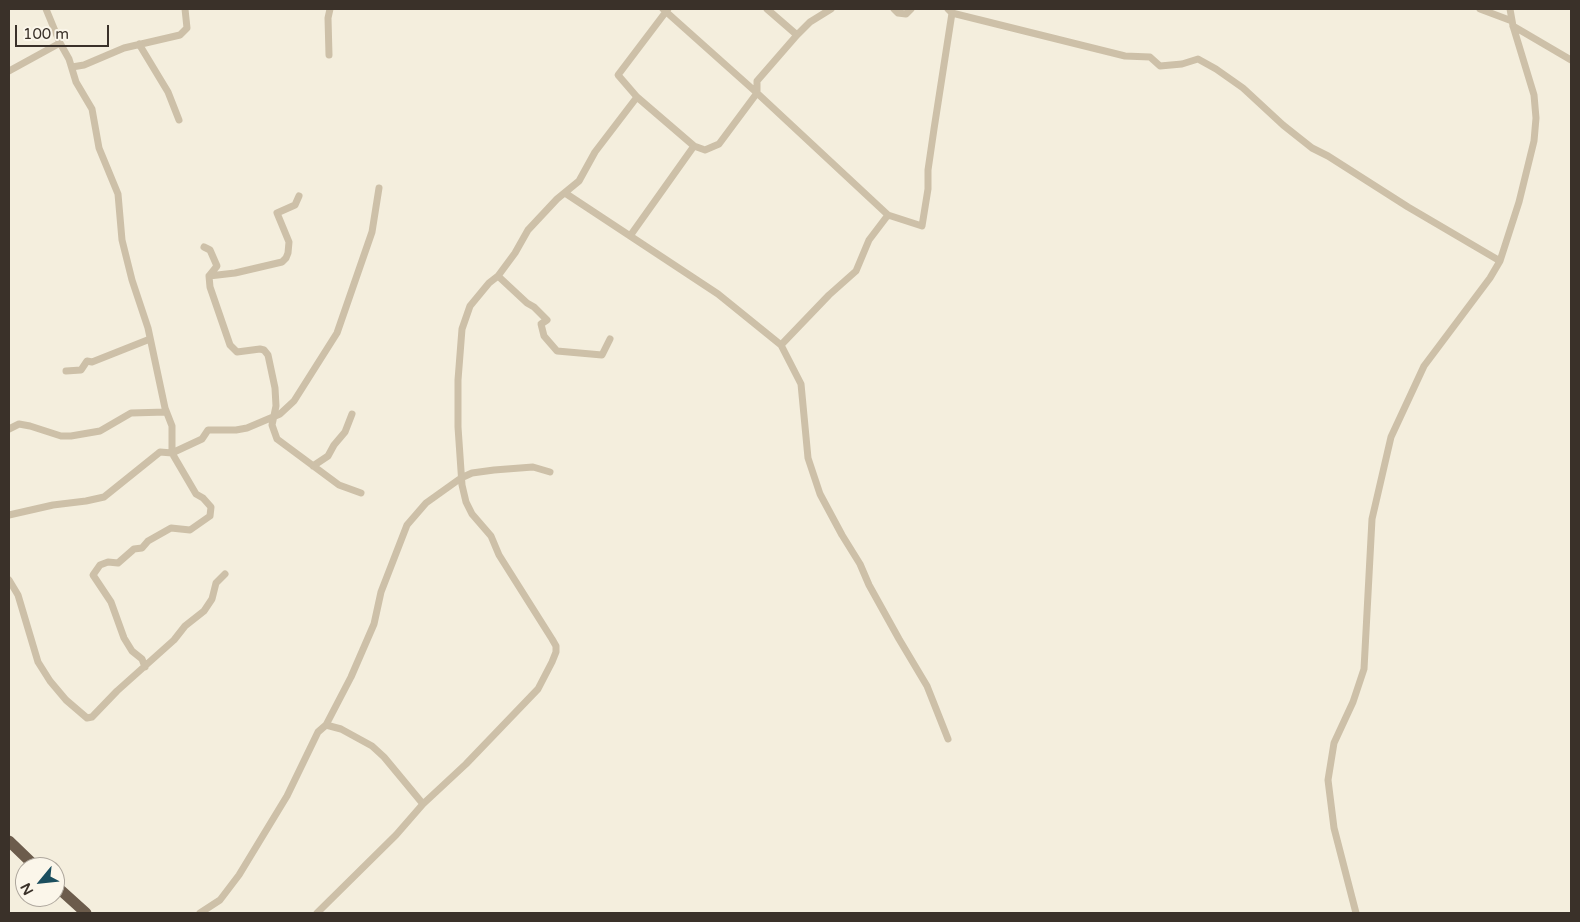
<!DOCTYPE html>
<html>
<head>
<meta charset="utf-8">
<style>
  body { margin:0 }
  #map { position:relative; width:1580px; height:922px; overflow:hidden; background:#f4eedd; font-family:"Varela Round",sans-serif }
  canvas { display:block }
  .frame { position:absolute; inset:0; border:10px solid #3a3129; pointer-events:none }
  .north { position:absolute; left:15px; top:857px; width:50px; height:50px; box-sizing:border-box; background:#fbf6ea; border:1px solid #aea79d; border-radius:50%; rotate:242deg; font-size:14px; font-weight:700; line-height:20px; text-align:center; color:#3a3129 }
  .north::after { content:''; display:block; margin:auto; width:18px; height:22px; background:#1b4e5e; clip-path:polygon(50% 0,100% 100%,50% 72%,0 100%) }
  .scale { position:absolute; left:15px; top:25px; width:94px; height:22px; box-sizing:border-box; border:2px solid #3a3129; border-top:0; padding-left:6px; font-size:15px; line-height:18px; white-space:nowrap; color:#3a3129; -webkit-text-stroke:4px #fbf6ea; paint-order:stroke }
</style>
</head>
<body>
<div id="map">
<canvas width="1580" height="922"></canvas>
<div class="frame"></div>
<div class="north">N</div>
<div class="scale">100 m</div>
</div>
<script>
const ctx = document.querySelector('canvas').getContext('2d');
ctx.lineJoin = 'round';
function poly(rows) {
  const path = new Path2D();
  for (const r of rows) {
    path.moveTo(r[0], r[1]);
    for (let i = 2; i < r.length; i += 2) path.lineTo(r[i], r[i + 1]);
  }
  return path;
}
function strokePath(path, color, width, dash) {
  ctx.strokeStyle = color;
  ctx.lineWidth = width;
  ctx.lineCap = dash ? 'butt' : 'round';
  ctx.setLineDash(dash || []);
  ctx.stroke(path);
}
strokePath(poly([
  [46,9,60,43,69,59,76,82,92,109,99,148,118,194,122,240,132,280,148,328,165,408,172,426,172,453,196,494,203,498,211,507,210,516,190,530,171,528,148,541,142,548,134,549,118,563,108,562,100,565,93,575,111,602,124,638,132,651,142,659,145,667],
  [767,9,797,35],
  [831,9,810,22,797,35,757,81,757,93,888,215,922,226,928,189,928,170,934,129,952,13,948,9],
  [894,9,898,13,906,14,911,9],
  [1480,9,1512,21],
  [952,13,1125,56,1150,57,1160,66,1182,64,1198,59,1216,69,1243,88,1283,125,1312,148,1328,156,1408,207,1500,261],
  [1513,26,1571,60],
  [139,44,168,92,179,120],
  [329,55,328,18,330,9],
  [72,67,84,65,124,48,180,35,187,28,185,9],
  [9,71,60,43],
  [637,97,694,146,705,150,719,144,757,93,663,9],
  [565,193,718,294,781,345,829,295,856,271,869,240,888,215],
  [630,236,694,146],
  [204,247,210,250,217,266,209,276,210,287,230,345,237,352,260,349,264,350,268,355,275,388,276,406,272,425,277,439,339,485,361,493],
  [209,276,235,273,282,262,286,258,288,253,289,242,277,213,295,205,299,196],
  [498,276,527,303,534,307,547,320,541,324,544,336,557,351,602,355,610,339],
  [781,345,801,384,808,458,820,494,842,535,860,564,869,585,899,639,927,686,948,739],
  [66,371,81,370,87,361,92,362,150,339],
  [9,429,19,424,30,426,61,436,71,436,100,431,131,413,166,412],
  [313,466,328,456,334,445,345,432,352,414],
  [9,515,53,505,86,501,104,497,160,452,172,453,202,439,208,430,236,430,247,428,280,414,294,401,337,333,372,232,379,188],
  [9,580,18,595,38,662,50,681,66,700,87,718,92,717,117,691,174,640,185,626,204,611,212,599,216,583,225,574],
  [326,725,351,677,374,624,381,592,407,525,426,503,461,478,472,473,494,470,533,467,550,472],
  [200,913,220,900,239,875,287,796,318,732,326,725,341,729,372,746,384,757,423,804],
  [317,913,396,835,423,804,466,764,538,689,552,662,556,652,556,646,552,639,499,555,491,536,472,514,466,502,462,485,458,427,458,380,462,329,470,306,489,283,498,276,515,253,528,230,557,199,579,181,595,152,637,97,618,75,668,9],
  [1356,913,1334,828,1328,780,1334,743,1353,702,1364,669,1372,519,1391,437,1424,366,1490,278,1500,261,1519,202,1534,141,1536,118,1534,95,1513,26,1510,9]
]), '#cdc0a8', 7);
strokePath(poly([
  [9,841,36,867],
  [55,885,86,913]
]), '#6c5c4c', 11);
</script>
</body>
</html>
